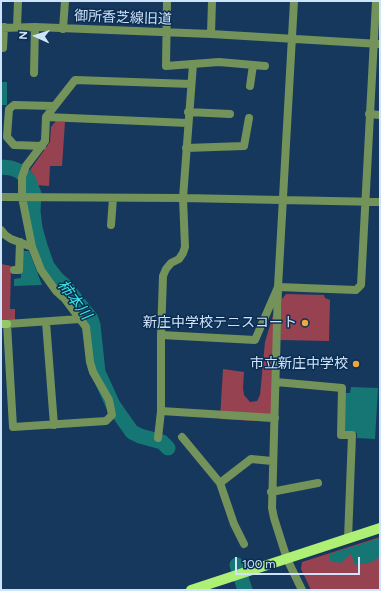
<!DOCTYPE html>
<html>
<head>
<meta charset="utf-8">
<style>
  body { margin:0 }
  #map { position:relative; width:381px; height:591px; overflow:hidden; background:#16385d; font-family:Figtree,sans-serif }
  canvas { display:block }
  .frame { position:absolute; inset:0; border:2px solid #cfe3fa; pointer-events:none }
  .north { position:absolute; left:16px; top:16px; width:40px; height:40px; -webkit-text-stroke:3px #0a2d51; paint-order:stroke; rotate:273deg; font-size:11px; font-weight:700; line-height:16px; text-align:center; color:#cfe3fa }
  .north::after { content:''; display:block; margin:auto; width:14px; height:18px; background:#cfe3fa; clip-path:polygon(50% 0,100% 100%,50% 72%,0 100%) }
  .scale { position:absolute; left:235px; top:557px; width:125px; height:18px; box-sizing:border-box; border:2px solid #cfe3fa; border-top:0; padding-left:5px; font-size:12px; line-height:14px; white-space:nowrap; color:#cfe3fa; -webkit-text-stroke:3px #0a2d51; paint-order:stroke }
</style>
</head>
<body>
<div id="map">
<canvas width="381" height="591"></canvas>
<div class="frame"></div>
<div class="north">N</div>
<div class="scale">100 m</div>
</div>
<script>
const ctx = document.querySelector('canvas').getContext('2d');
ctx.lineJoin = 'round';
function paint(path, color) {
  ctx.fillStyle = color;
  ctx.fill(path, 'evenodd');
}
function poly(rows) {
  const path = new Path2D();
  for (const r of rows) {
    path.moveTo(r[0], r[1]);
    for (let i = 2; i < r.length; i += 2) path.lineTo(r[i], r[i + 1]);
  }
  return path;
}
function strokePath(path, color, width, dash) {
  ctx.strokeStyle = color;
  ctx.lineWidth = width;
  ctx.lineCap = dash ? 'butt' : 'round';
  ctx.setLineDash(dash || []);
  ctx.stroke(path);
}
function label(font, color, halo, rows, align = 'center') {
  ctx.font = font + ' Figtree,"Noto Sans JP",sans-serif';
  ctx.lineWidth = 3;
  ctx.setLineDash([]);
  ctx.textBaseline = 'middle';
  ctx.strokeStyle = halo;
  ctx.fillStyle = color;
  for (const [text, x, y, turn = 0] of rows) {
    ctx.save();
    ctx.translate(x, y);
    ctx.rotate((+turn || 0) * Math.PI / 180);
    ctx.textAlign = isNaN(turn) ? turn : align;
    if (halo) ctx.strokeText(text, 0, 0);
    ctx.fillText(text, 0, 0);
    ctx.restore();
  }
}
paint(poly([
  [56,121,65,122,62,166,50,166,49,186,36,185,35,177,30,170,50,142,51,127],
  [1,264,11,266,10,309,15,309,15,322,1,322],
  [286,294,324,295,325,298,330,300,329,341,280,340,282,299],
  [274,312,272,422,220,419,223,369,244,372,243,388,244,395,250,402,257,401,260,395,265,342],
  [380,537,380,590,311,590,301,569,302,562]
]), '#974250');
paint(poly([
  [1,82,7,82,7,105,1,105],
  [21,251,29,251,42,285,14,286,14,279,21,278],
  [351,387,378,388,375,439,357,438,357,433,342,433,344,393,350,393],
  [380,538,380,556,373,562,355,565,351,554,341,563,330,561,330,554]
]), '#157674');
strokePath(poly([
  [1,167,11,168,19,171,28,179,34,194,33,211,35,228,40,246,47,266,57,279,65,286,91,319,93,325,98,372,113,405,132,432,140,436,162,442,168,448],
  [237,565,245,590]
]), '#157674', 15);
strokePath(poly([
  [167,1,166,66,219,62,265,66],
  [294,1,278,287,272,508,274,518,287,559,302,590],
  [17,27,18,1],
  [1,28,35,27,211,34,380,44],
  [63,29,65,1],
  [211,34,212,1],
  [3,48,4,27],
  [193,64,183,198,185,247,183,253,179,259,171,263,166,269,163,276,161,335,161,411,275,418],
  [34,73,35,27],
  [250,86,253,65],
  [188,112,230,114],
  [369,114,380,115],
  [46,117,188,123],
  [42,146,14,145,7,137,9,109,14,105,54,106],
  [186,148,244,146,249,118],
  [1,197,183,198,380,202],
  [111,225,113,198],
  [1,230,5,235,11,239,32,247],
  [14,270,19,270,20,242],
  [80,319,86,327,90,362,93,372,109,400,112,415,106,421,13,427,7,324,80,319,65,299,56,291,41,270,32,247,22,197,22,177,26,166,45,141,46,117,75,80,191,84],
  [46,322,54,425],
  [161,335,255,340,278,287,356,290,361,285,376,1],
  [276,382,342,388,341,435,352,435,348,539],
  [182,437,220,483,234,524,244,544],
  [158,438,161,411],
  [220,483,251,459,272,461],
  [271,492,318,483]
]), '#73935a', 8);
strokePath(poly([
  [1,324,7,324]
]), '#94c86a', 8);
strokePath(poly([
  [191,590,380,528]
]), '#adf075', 10);
for (const [x, y, r, color] of [
  [305,323,4,"#efa73d"],
  [356,364,4,"#efa73d"]
]) {
  const dot = new Path2D();
  dot.arc(x, y, r, 0, 2 * Math.PI);
  ctx.fillStyle = color;
  ctx.fill(dot);
  strokePath(dot, '#0a2d51', 1.5);
}
label('14px', '#cfe3fa', '#0a2d51', [
  ["御所香芝線旧道",123,18,2]
]);
label('14px', '#cfe3fa', '#0a2d51', [
  ["新庄中学校テニスコート",297,323],
  ["市立新庄中学校",348,364]
], 'right');
label('italic 15px', '#38e7e3', '#0a2d51', [
  ["柿本川",74,300,53]
]);
</script>
</body>
</html>
